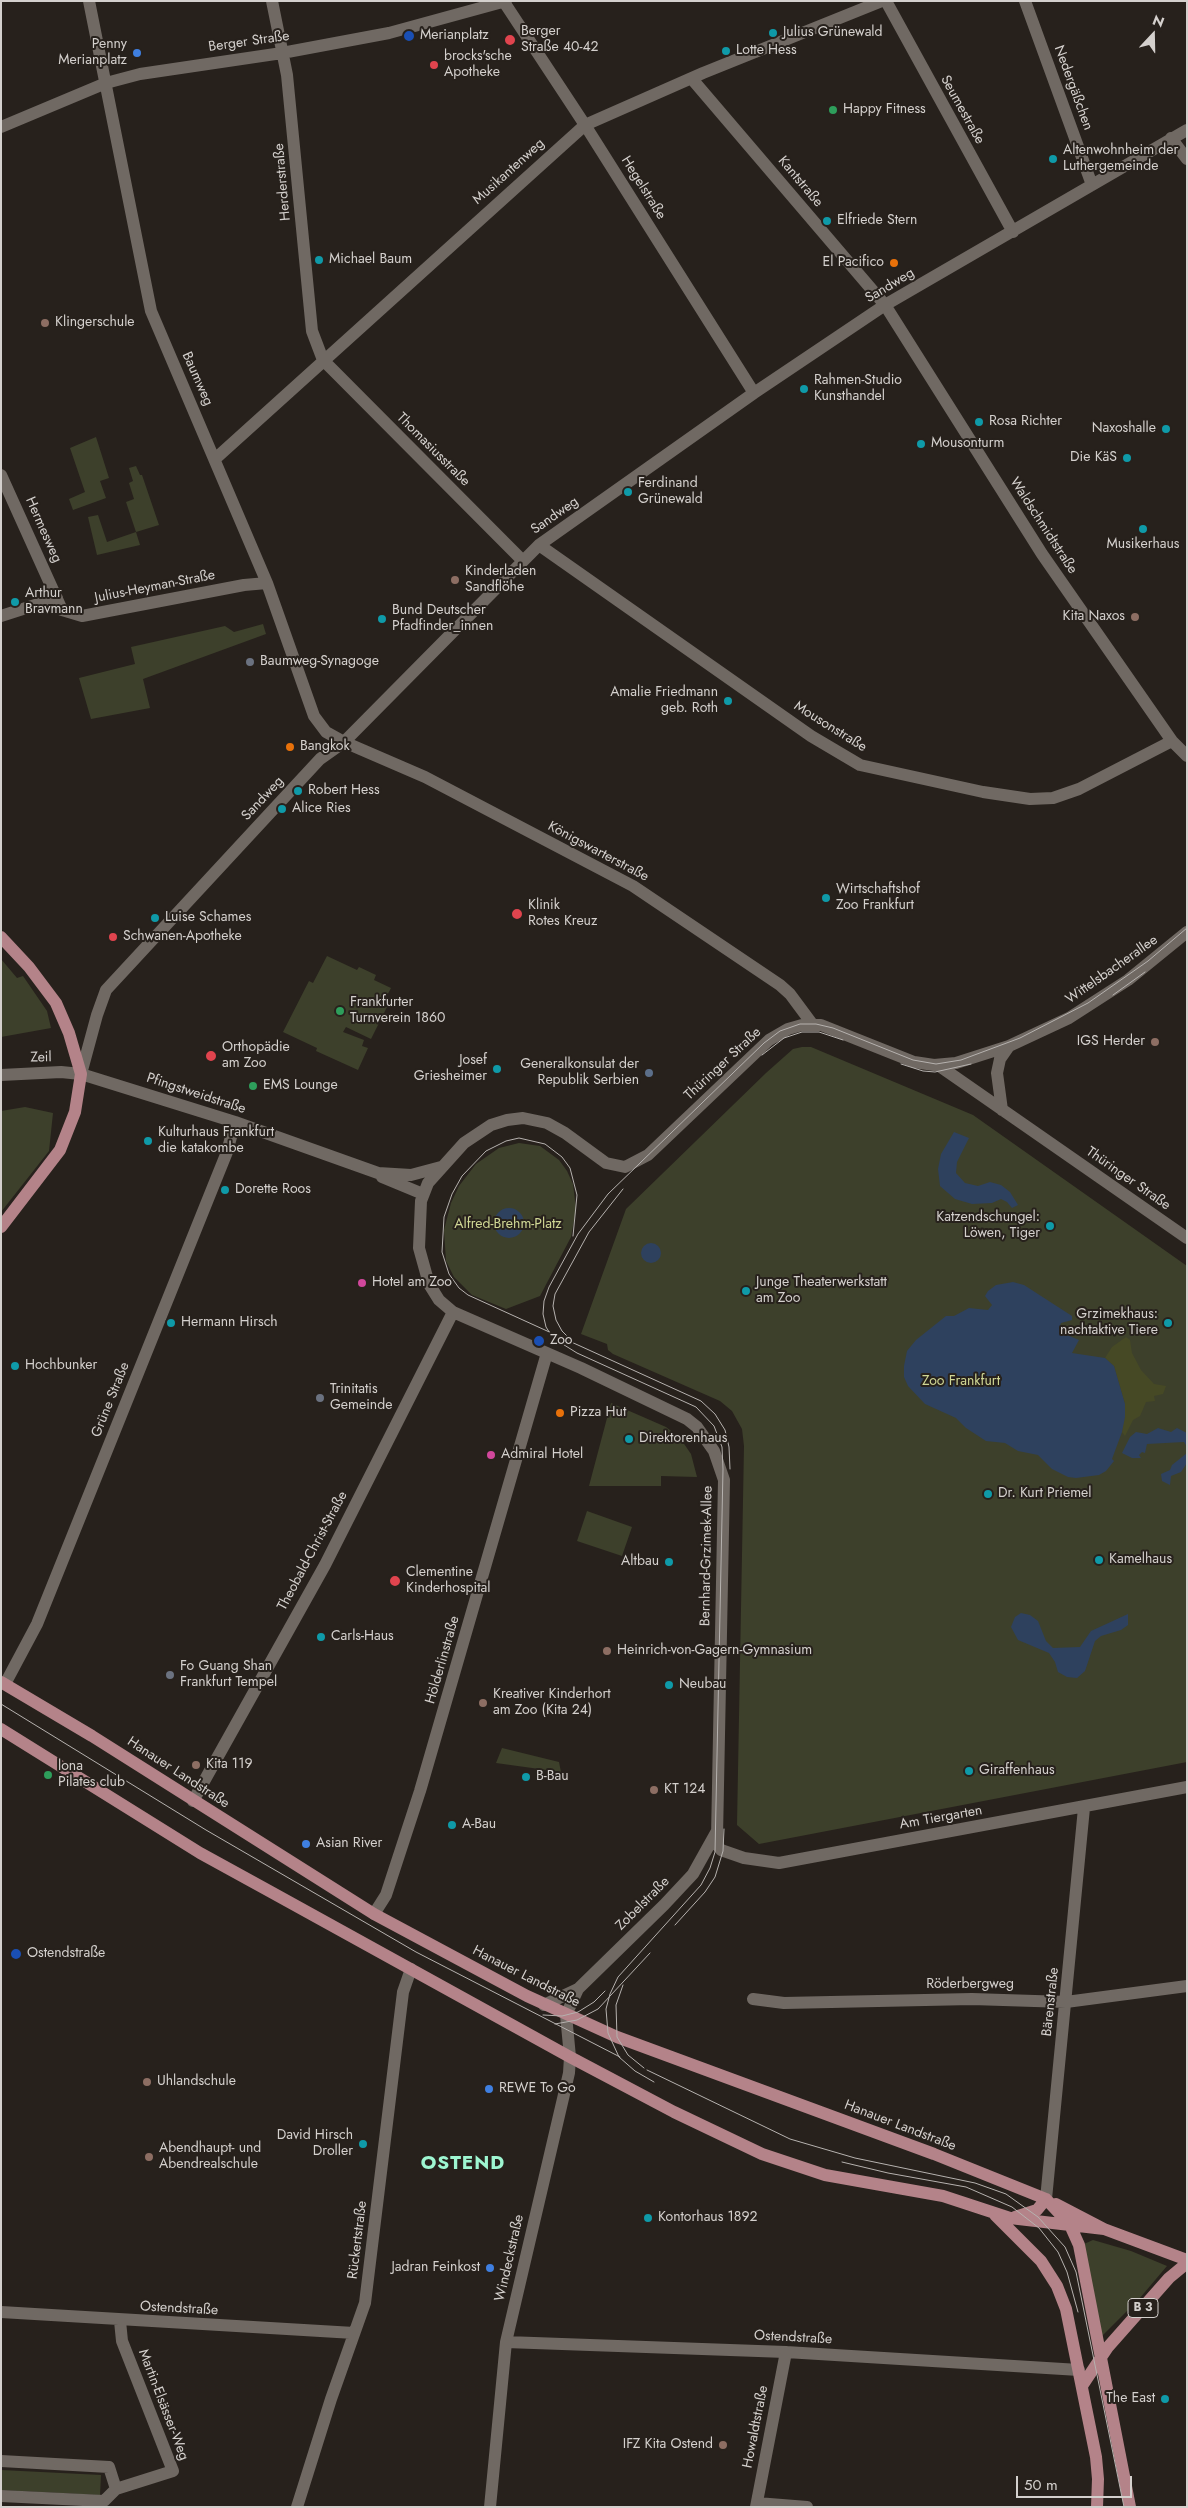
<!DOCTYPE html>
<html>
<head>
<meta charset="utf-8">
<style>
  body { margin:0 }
  #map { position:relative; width:1188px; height:2508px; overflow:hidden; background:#27211c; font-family:Jost,sans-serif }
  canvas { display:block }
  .frame { position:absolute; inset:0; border:2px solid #d4d0cd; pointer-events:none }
  .north { position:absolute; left:1128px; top:10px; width:50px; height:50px; -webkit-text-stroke:4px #27211c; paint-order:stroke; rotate:21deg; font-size:14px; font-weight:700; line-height:20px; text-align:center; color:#d4d0cd }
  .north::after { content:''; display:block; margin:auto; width:18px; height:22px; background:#d4d0cd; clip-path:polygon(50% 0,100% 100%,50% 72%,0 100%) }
  .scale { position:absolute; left:1016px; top:2476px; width:116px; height:22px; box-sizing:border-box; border:2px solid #d4d0cd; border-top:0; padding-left:6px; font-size:15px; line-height:18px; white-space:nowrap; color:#d4d0cd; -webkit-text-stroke:4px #27211c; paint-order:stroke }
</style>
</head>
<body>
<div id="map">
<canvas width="1188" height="2508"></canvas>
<div class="frame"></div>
<div class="north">N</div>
<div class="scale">50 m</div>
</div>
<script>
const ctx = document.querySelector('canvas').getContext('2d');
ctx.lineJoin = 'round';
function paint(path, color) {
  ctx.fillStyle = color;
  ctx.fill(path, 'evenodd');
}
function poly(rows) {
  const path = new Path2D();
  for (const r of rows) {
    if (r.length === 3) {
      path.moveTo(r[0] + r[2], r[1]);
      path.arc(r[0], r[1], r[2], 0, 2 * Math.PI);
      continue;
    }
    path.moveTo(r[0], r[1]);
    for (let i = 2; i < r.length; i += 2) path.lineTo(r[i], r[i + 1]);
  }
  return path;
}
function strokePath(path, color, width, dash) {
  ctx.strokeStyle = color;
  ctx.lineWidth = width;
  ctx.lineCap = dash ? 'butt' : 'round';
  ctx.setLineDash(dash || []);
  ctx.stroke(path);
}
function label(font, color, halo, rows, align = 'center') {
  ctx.font = font + ' Jost,sans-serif';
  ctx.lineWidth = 4;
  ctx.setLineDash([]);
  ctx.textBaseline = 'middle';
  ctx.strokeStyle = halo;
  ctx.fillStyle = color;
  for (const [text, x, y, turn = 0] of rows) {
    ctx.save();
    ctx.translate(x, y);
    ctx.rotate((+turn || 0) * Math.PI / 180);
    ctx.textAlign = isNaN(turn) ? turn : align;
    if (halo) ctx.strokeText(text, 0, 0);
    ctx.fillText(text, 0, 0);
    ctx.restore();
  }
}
paint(poly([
  [96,437,109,478,100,481,106,498,73,510,69,499,85,492,70,448],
  [136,466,140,475,142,475,159,525,136,532,140,545,97,555,88,517,98,515,107,542,136,532,126,502,134,499,129,483,133,481,129,468],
  [263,624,266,634,143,679,150,708,91,719,79,678,135,664,131,647,225,626,234,632],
  [327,956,357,970,359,967,376,975,374,980,391,988,382,1005,386,1007,388,1005,371,1039,346,1027,343,1032,364,1040,362,1046,368,1048,358,1070,316,1051,317,1048,283,1032,309,981,313,983],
  [1,959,17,978,23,976,47,1011,51,1028,1,1037],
  [802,1047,811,1047,973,1115,1187,1266,1187,1762,759,1844,737,1825,744,1446,742,1429,732,1411,720,1401,613,1354,608,1350,607,1344,581,1334,626,1209,766,1073,793,1049],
  [25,1107,53,1113,49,1151,1,1212,1,1111],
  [519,1143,540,1146,559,1160,567,1171,573,1184,576,1209,571,1237,540,1296,506,1309,472,1295,454,1277,446,1261,444,1230,451,1203,459,1186,476,1164,499,1148],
  [611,1403,666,1427,680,1438,691,1454,697,1477,661,1476,661,1486,589,1486],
  [587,1511,632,1527,622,1556,577,1541],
  [502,1748,559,1762,561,1772,496,1763],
  [1093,2240,1131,2251,1167,2266,1139,2299,1101,2337,1084,2244],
  [1,2470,101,2475,100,2495,1,2490]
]), '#3d402b');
paint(poly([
  [1126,1337,1130,1340,1132,1353,1141,1370,1154,1384,1166,1386,1163,1394,1154,1396,1155,1401,1146,1402,1140,1416,1133,1420,1125,1436,1122,1432,1125,1404,1114,1366,1105,1358,1112,1347]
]), '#464925');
paint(poly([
  [954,1132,969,1138,957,1162,956,1173,965,1183,978,1186,990,1182,1001,1185,1010,1192,1018,1205,1012,1208,1007,1202,1001,1199,992,1203,972,1204,955,1199,940,1186,938,1169,941,1154],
  [509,1223,15],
  [651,1253,10],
  [1013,1282,1024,1285,1072,1316,1072,1320,1061,1323,1059,1328,1062,1333,1079,1340,1072,1353,1105,1358,1114,1366,1125,1404,1125,1417,1122,1432,1112,1459,1114,1461,1106,1471,1099,1475,1076,1478,1068,1477,1052,1469,1038,1455,1018,1451,1005,1443,986,1441,966,1428,956,1418,925,1404,908,1386,904,1377,904,1366,907,1351,916,1340,946,1316,954,1316,969,1308,988,1310,992,1305,985,1296,988,1291,996,1285],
  [1158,1428,1171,1432,1177,1428,1187,1433,1187,1447,1184,1442,1147,1444,1145,1453,1142,1452,1139,1455,1141,1458,1132,1458,1122,1453,1130,1437,1136,1432,1147,1434],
  [1187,1453,1187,1463,1181,1472,1171,1476,1170,1485,1162,1481,1161,1474,1170,1470,1172,1465],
  [1021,1613,1030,1615,1038,1621,1046,1641,1053,1648,1080,1647,1091,1631,1128,1614,1128,1625,1121,1630,1101,1636,1095,1641,1085,1671,1077,1678,1067,1677,1058,1672,1055,1662,1049,1653,1018,1640,1011,1627,1015,1617]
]), '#2e415e');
strokePath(poly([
  [89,1,151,311,267,583,314,716,326,732,344,742,425,777,633,886,780,985,790,994,813,1025],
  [272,1,287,75,312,331,323,360,522,560],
  [886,1,1013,232],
  [1025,1,1092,185],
  [504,2,585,125,754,393],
  [692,79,885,305,1042,554,1172,741,1187,756],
  [1,127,106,83,140,74,282,53,389,33,506,1],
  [1171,138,1187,159],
  [215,459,585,125,703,73,882,1],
  [1,475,62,610,82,616,244,585,267,583],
  [539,545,811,736,860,765,983,792,1030,799,1053,798,1079,789,1172,741],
  [1,616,57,598],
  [1187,932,1128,980,1069,1018,1009,1046,956,1063,934,1065,914,1062,821,1025,802,1025,788,1029,769,1040,648,1155,625,1167,606,1163,565,1133,547,1123,523,1118,507,1120,491,1125,464,1143,428,1183,421,1201,419,1248,429,1284,439,1300,453,1312,581,1368,687,1419,697,1427,714,1451,724,1480,717,1837,718,1846,721,1850,744,1858,779,1863,1187,1787],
  [938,1065,1187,1238],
  [81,1074,97,1015,106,990,320,759,344,742,539,545,754,393,885,305,1187,130],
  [1,1075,61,1072,81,1074,235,1122,378,1173,411,1175,441,1167],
  [1002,1110,997,1073,1000,1059,1009,1046],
  [382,1177,423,1194],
  [5,1684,37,1624,227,1152,235,1122],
  [193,1801,325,1565,453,1312],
  [374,1914,386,1895,420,1791,547,1353],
  [753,1999,784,2003,972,1999,1066,2002,1187,1986],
  [544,2005,578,1989,664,1905,693,1874,717,1831],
  [1046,2199,1084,1808],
  [1,2312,354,2333],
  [506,2342,786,2352,1079,2370],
  [1,2461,109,2467,116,2489],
  [1,2496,104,2501,116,2489,173,2471,122,2341,120,2321],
  [757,2503,807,2507],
  [297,2507,331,2399,365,2303,403,1992,411,1969],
  [490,2507,506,2342,569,2073,570,2057,566,2015,578,1989],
  [756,2507,786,2352]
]), '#706963', 12);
strokePath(poly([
  [1,937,29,967,56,1003,69,1033,81,1074,75,1112,60,1150,1,1227],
  [1,1682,92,1736,374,1914,527,1996,617,2037,934,2154,1046,2199,1070,2225,1079,2245,1130,2507],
  [1,1729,200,1853,271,1892,570,2057,674,2112,762,2154,825,2175,943,2196,1010,2218,1104,2229],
  [1056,2204,1104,2229,1187,2260],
  [995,2215,1041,2261,1057,2286,1066,2309,1096,2457,1098,2479,1097,2507],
  [1015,2217,1037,2210,1046,2199],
  [1082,2386,1108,2347,1169,2278,1187,2263]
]), '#b48389', 12);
strokePath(poly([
  [1113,995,1145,972],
  [762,1055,784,1038,802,1032,819,1032,843,1040],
  [901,1064,923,1071,935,1072,971,1064],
  [573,1236,577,1195,570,1168,562,1157,545,1144,519,1138,506,1141,486,1151,462,1176,452,1194,444,1217,442,1252,449,1274,459,1288,468,1295,701,1401,715,1414,725,1430,729,1447,730,1469],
  [569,1338,562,1331,556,1320,553,1306,555,1294,589,1232,623,1189],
  [1,1704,206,1830,416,1952,620,2057],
  [675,1925,705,1892,715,1877,723,1851,724,1829],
  [623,1985,616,2005,617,2037,628,2055,644,2068],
  [543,2015,562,2016,578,2012,594,2002,605,1991],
  [555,2024,577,2020,598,2009,650,1953],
  [647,2070,790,2139,855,2158,975,2183,1006,2194,1038,2217,1065,2247,1076,2272,1124,2507],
  [654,2082,635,2071,619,2057,608,2033,606,2009,610,1994,618,1977,701,1885,710,1868,715,1852,723,1469,722,1447,714,1426,696,1407,577,1353,553,1338,546,1327,543,1314,544,1301,549,1287,578,1234,608,1194,764,1043,780,1031,800,1024,816,1024,833,1028,913,1060,936,1064,961,1060,1020,1038,1088,1003,1148,961,1187,928],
  [842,2162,888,2173,966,2187,1012,2207,1039,2228,1058,2252,1067,2272,1078,2312]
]), '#b6b2af', 1);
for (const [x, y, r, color] of [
  [773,33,5,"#0f9aa8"],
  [409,36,6,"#1a4fb4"],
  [510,40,6,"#e0444e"],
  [726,51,5,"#0f9aa8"],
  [137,53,5,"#3f7fe0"],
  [434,65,5,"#e0444e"],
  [833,110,5,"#2e9e5b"],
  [1053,159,5,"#0f9aa8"],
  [827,221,5,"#0f9aa8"],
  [319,260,5,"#0f9aa8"],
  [894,263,5,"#e8710a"],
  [45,323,5,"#8d6e63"],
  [804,389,5,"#0f9aa8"],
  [979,422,5,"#0f9aa8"],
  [1166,429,5,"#0f9aa8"],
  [921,444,5,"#0f9aa8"],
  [1127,458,5,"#0f9aa8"],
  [628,492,5,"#0f9aa8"],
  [1143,529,5,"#0f9aa8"],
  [455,580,5,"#8d6e63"],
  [15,602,5,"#0f9aa8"],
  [1135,617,5,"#8d6e63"],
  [382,619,5,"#0f9aa8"],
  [250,662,5,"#6b7280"],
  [728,701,5,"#0f9aa8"],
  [290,747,5,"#e8710a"],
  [298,791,5,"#0f9aa8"],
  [282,809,5,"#0f9aa8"],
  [826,898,5,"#0f9aa8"],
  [517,914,6,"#e0444e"],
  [155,918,5,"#0f9aa8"],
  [113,937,5,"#e0444e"],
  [340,1011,5,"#2e9e5b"],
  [1155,1042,5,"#8d6e63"],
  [211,1056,6,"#e0444e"],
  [497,1069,5,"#0f9aa8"],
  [649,1073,5,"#5c6f8a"],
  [253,1086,5,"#2e9e5b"],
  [148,1141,5,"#0f9aa8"],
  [225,1190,5,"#0f9aa8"],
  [1050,1226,5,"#0f9aa8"],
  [362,1283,5,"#d1479c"],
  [746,1291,5,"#0f9aa8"],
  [171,1323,5,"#0f9aa8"],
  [1168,1323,5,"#0f9aa8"],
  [539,1341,6,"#1a4fb4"],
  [15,1366,5,"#0f9aa8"],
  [320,1398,5,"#6b7280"],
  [560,1413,5,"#e8710a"],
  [629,1439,5,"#0f9aa8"],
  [491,1455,5,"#d1479c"],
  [988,1494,5,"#0f9aa8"],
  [1099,1560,5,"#0f9aa8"],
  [669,1562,5,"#0f9aa8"],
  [395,1581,6,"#e0444e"],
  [321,1637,5,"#0f9aa8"],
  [607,1651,5,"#8d6e63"],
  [170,1675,5,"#6b7280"],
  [669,1685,5,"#0f9aa8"],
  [483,1703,5,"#8d6e63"],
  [196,1765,5,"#8d6e63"],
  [969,1771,5,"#0f9aa8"],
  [48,1775,5,"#2e9e5b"],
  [526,1777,5,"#0f9aa8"],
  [654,1790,5,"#8d6e63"],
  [452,1825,5,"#0f9aa8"],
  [306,1844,5,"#3f7fe0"],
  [16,1954,6,"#1a4fb4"],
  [147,2082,5,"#8d6e63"],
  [489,2089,5,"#3f7fe0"],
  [363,2144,5,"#0f9aa8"],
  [149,2157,5,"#8d6e63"],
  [648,2218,5,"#0f9aa8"],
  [490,2268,5,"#3f7fe0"],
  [1165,2399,5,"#0f9aa8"],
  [723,2445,5,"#8d6e63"]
]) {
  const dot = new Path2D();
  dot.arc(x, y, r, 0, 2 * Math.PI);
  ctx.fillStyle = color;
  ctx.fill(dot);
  strokePath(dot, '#27211c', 2);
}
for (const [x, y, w] of [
  [1143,2308,30]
]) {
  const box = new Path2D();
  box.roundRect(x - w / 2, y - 9.5, w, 19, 4);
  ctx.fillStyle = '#27211c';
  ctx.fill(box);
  strokePath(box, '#d4d0cd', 1);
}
label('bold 12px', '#d4d0cd', null, [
  ["B 3",1143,2308]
]);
label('14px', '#d4d0cd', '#27211c', [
  ["Berger",521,32],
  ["Straße 40-42",521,48],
  ["Julius Grünewald",783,33],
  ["Merianplatz",420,36],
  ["Penny",127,45,"right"],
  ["Merianplatz",127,61,"right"],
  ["Lotte Hess",736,51],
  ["brocks'sche",444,57],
  ["Apotheke",444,73],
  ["Happy Fitness",843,110],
  ["Altenwohnheim der",1063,151],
  ["Luthergemeinde",1063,167],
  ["Elfriede Stern",837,221],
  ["Michael Baum",329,260],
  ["El Pacifico",884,263,"right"],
  ["Klingerschule",55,323],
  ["Rahmen-Studio",814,381],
  ["Kunsthandel",814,397],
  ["Rosa Richter",989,422],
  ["Naxoshalle",1156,429,"right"],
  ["Mousonturm",931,444],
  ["Die KäS",1117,458,"right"],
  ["Ferdinand",638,484],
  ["Grünewald",638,500],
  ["Musikerhaus",1143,545,"center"],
  ["Kinderladen",465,572],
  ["Sandflöhe",465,588],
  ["Arthur",25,594],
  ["Bravmann",25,610],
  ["Bund Deutscher",392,611],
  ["Pfadfinder_innen",392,627],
  ["Kita Naxos",1125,617,"right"],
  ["Baumweg-Synagoge",260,662],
  ["Amalie Friedmann",718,693,"right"],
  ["geb. Roth",718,709,"right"],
  ["Bangkok",300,747],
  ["Robert Hess",308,791],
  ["Alice Ries",292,809],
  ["Wirtschaftshof",836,890],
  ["Zoo Frankfurt",836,906],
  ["Klinik",528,906],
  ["Rotes Kreuz",528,922],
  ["Luise Schames",165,918],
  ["Schwanen-Apotheke",123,937],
  ["Frankfurter",350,1003],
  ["Turnverein 1860",350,1019],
  ["IGS Herder",1145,1042,"right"],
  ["Orthopädie",222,1048],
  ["am Zoo",222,1064],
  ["Josef",487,1061,"right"],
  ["Griesheimer",487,1077,"right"],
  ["Generalkonsulat der",639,1065,"right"],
  ["Republik Serbien",639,1081,"right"],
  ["EMS Lounge",263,1086],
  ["Kulturhaus Frankfurt",158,1133],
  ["die katakombe",158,1149],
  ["Dorette Roos",235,1190],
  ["Katzendschungel:",1040,1218,"right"],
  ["Löwen, Tiger",1040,1234,"right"],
  ["Hotel am Zoo",372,1283],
  ["Junge Theaterwerkstatt",756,1283],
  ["am Zoo",756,1299],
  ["Grzimekhaus:",1158,1315,"right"],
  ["nachtaktive Tiere",1158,1331,"right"],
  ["Hermann Hirsch",181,1323],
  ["Zoo",550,1341],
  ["Hochbunker",25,1366],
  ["Trinitatis",330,1390],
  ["Gemeinde",330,1406],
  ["Pizza Hut",570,1413],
  ["Direktorenhaus",639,1439],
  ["Admiral Hotel",501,1455],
  ["Dr. Kurt Priemel",998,1494],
  ["Kamelhaus",1109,1560],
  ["Altbau",659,1562,"right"],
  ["Clementine",406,1573],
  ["Kinderhospital",406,1589],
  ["Carls-Haus",331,1637],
  ["Heinrich-von-Gagern-Gymnasium",617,1651],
  ["Fo Guang Shan",180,1667],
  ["Frankfurt Tempel",180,1683],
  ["Neubau",679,1685],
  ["Kreativer Kinderhort",493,1695],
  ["am Zoo (Kita 24)",493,1711],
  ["Kita 119",206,1765],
  ["lona",58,1767],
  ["Pilates club",58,1783],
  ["Giraffenhaus",979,1771],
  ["B-Bau",536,1777],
  ["KT 124",664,1790],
  ["A-Bau",462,1825],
  ["Asian River",316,1844],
  ["Ostendstraße",27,1954],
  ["Uhlandschule",157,2082],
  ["REWE To Go",499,2089],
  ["David Hirsch",353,2136,"right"],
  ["Droller",353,2152,"right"],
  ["Abendhaupt- und",159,2149],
  ["Abendrealschule",159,2165],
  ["Kontorhaus 1892",658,2218],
  ["Jadran Feinkost",480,2268,"right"],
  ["The East",1155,2399,"right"],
  ["IFZ Kita Ostend",713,2445,"right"]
], 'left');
label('14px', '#d4d0cd', '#27211c', [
  ["Berger Straße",249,42,-8],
  ["Nedergäßchen",1073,88,70],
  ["Seumestraße",962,110,61],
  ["Musikantenweg",509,172,-42],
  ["Herderstraße",283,182,-95],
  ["Kantstraße",800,182,50],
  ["Hegelstraße",643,188,58],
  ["Sandweg",890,286,-31],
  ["Baumweg",197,379,66],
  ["Thomasiusstraße",433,450,45],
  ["Sandweg",555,516,-35],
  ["Waldschmidtstraße",1043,526,57],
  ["Hermesweg",43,530,66],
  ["Julius-Heyman-Straße",155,587,-11],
  ["Mousonstraße",830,727,32],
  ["Sandweg",263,799,-47],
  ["Königswarterstraße",598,852,28],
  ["Wittelsbacherallee",1112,970,-35],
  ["Zeil",41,1058,-1],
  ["Thüringer Straße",723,1064,-43],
  ["Pfingstweidstraße",196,1094,18],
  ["Thüringer Straße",1128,1179,35],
  ["Grüne Straße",111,1400,-68],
  ["Theobald-Christ-Straße",313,1551,-62],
  ["Bernhard-Grzimek-Allee",707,1556,-89],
  ["Hölderlinstraße",443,1660,-74],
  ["Hanauer Landstraße",178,1773,33],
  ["Am Tiergarten",941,1818,-10],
  ["Zobelstraße",643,1904,-45],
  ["Hanauer Landstraße",526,1977,27],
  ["Röderbergweg",970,1985],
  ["Bärenstraße",1051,2002,-84],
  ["Hanauer Landstraße",900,2126,21],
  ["Rückertstraße",358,2240,-83],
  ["Windeckstraße",510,2258,-77],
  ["Ostendstraße",179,2309,3],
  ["Ostendstraße",793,2338,3],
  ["Martin-Elsässer-Weg",163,2405,69],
  ["Howaldtstraße",756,2427,-79]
]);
label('14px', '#d0d795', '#27211c', [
  ["Alfred-Brehm-Platz",508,1225],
  ["Zoo Frankfurt",961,1382]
]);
ctx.letterSpacing = '1px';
label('bold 19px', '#9ef6d1', '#27211c', [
  ["OSTEND",463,2164]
]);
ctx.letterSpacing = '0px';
</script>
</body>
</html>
